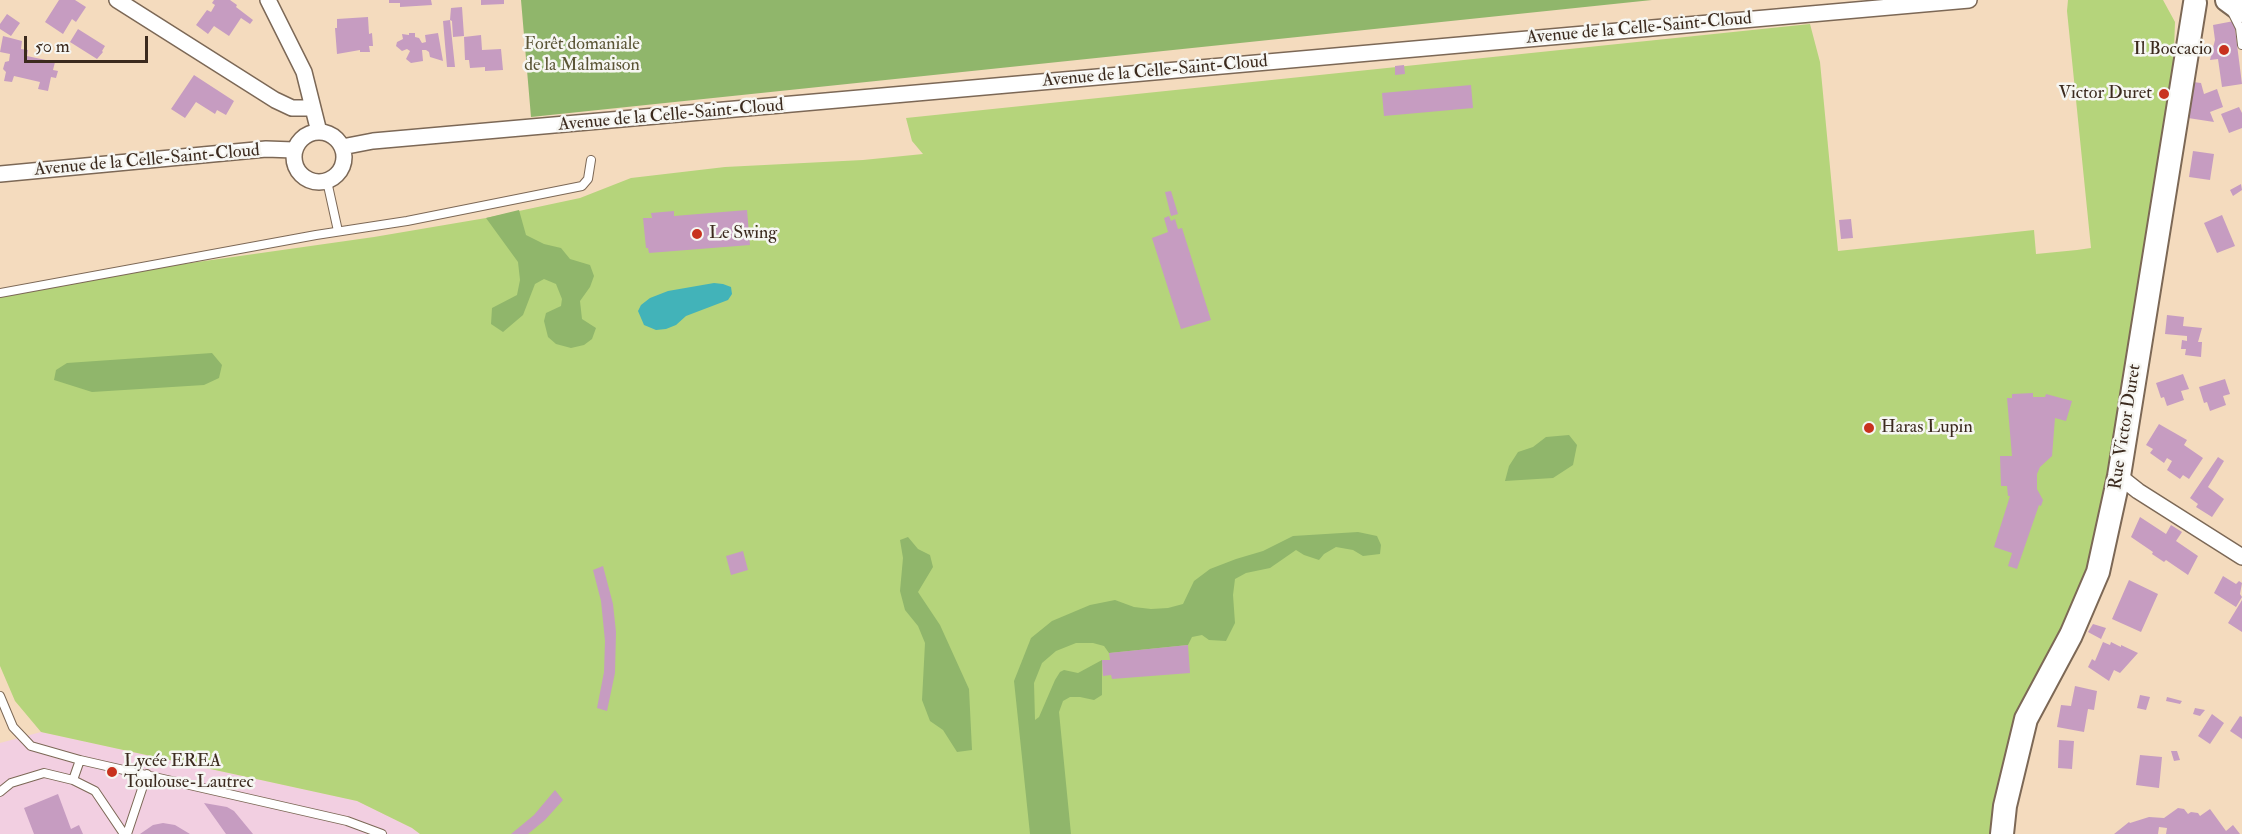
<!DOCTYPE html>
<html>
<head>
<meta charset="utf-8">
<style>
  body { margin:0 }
  #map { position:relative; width:2242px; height:834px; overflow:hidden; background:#f4dbbe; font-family:"IM FELL Double Pica",serif }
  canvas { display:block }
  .scale { position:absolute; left:24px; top:36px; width:124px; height:27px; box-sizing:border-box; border:3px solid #3b2a1e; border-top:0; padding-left:8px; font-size:18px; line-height:21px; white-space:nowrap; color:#3b2a1e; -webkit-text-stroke:4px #f6f6f2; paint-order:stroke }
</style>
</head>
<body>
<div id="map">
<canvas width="2242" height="834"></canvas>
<div class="scale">50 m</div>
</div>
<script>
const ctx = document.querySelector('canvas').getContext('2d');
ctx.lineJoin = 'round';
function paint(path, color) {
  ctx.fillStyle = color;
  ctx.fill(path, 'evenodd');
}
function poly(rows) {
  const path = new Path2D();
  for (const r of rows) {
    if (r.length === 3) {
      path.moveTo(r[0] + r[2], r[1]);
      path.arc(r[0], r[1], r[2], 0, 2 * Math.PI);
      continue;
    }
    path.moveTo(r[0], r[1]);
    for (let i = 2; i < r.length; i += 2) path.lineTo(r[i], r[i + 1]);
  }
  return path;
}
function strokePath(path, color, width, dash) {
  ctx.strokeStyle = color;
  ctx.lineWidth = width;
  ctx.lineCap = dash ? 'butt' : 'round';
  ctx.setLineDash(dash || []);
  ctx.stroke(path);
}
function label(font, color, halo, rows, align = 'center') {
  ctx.font = font + ' "IM FELL Double Pica",serif';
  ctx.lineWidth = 5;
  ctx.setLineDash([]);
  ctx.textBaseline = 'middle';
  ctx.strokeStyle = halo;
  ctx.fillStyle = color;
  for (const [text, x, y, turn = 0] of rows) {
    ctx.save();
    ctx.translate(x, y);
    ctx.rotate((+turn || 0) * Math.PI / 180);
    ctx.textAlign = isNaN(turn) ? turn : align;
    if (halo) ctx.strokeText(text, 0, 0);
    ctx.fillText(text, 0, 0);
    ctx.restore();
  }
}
paint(poly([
  [41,732,357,801,412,828,420,834,0,834,0,743]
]), '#f2cfe1');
paint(poly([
  [2068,0,2163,0,2175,22,2173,78,2095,558,1994,834,420,834,412,828,357,801,41,732,15,701,0,666,0,293,14,288,374,237,486,218,580,198,631,178,725,167,863,160,923,154,912,141,906,118,1810,24,1820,62,1838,251,2034,230,2036,254,2077,250,2091,248,2067,11]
]), '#b5d47b');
paint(poly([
  [521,0,1652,0,531,117],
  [519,210,526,235,544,244,561,248,570,259,590,265,594,276,590,287,580,301,582,319,596,328,592,339,584,345,571,348,556,344,548,337,544,321,546,313,561,306,562,299,556,284,544,279,535,284,523,315,503,332,491,324,492,308,517,295,520,280,518,262,486,218],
  [212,353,222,365,219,378,204,385,92,392,54,380,56,370,67,363],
  [1569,435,1577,445,1573,465,1553,478,1505,481,1509,466,1518,452,1533,447,1546,437],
  [1358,532,1377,536,1381,545,1380,554,1363,556,1353,550,1336,547,1324,554,1319,560,1304,555,1296,550,1270,568,1246,573,1235,579,1233,595,1235,623,1226,641,1209,640,1202,635,1192,637,1188,645,1109,653,1104,646,1093,643,1076,643,1056,651,1042,663,1034,683,1035,720,1039,717,1055,680,1060,672,1064,670,1078,673,1102,660,1102,695,1094,700,1080,697,1070,697,1063,701,1059,712,1071,834,1030,834,1014,681,1031,638,1052,621,1090,605,1115,600,1134,607,1151,609,1168,608,1183,604,1194,581,1210,569,1236,559,1263,551,1293,536],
  [908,537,918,549,930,555,933,567,918,592,940,625,969,689,972,750,957,752,943,730,930,721,922,700,925,643,918,626,905,610,900,591,903,558,900,540]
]), '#90b66b');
paint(poly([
  [714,283,723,284,731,287,732,294,728,300,686,316,676,325,666,329,656,330,644,325,638,311,641,305,650,298,668,291]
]), '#42b3b9');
paint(poly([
  [59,0,75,0,86,7,76,22,72,19,63,34,45,22],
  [214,0,230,0,237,5,236,7,253,20,250,24,241,18,229,36,214,26,208,34,196,25,207,10,211,12,215,5,212,3],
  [389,0,431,0,432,5,400,7,400,3,389,3],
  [481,0,504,0,504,4,481,5],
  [462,7,464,36,453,37,452,21,450,20,455,67,447,67,443,21,450,20,451,8],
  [7,14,20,23,11,36,0,29,0,24],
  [368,17,369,34,372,33,373,46,369,46,370,52,360,52,360,50,337,54,335,28,337,28,337,19],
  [2234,21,2242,84,2222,87,2218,59,2210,60,2215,40,2213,25],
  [78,29,105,46,102,51,103,52,97,59,70,42],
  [409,33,415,33,415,37,419,38,422,43,426,42,425,35,438,33,443,61,430,57,429,52,426,50,422,50,423,61,411,63,406,59,410,51,407,49,402,51,396,46,397,42,403,39,402,34,409,35],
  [481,35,482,50,501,49,503,70,485,71,485,67,470,68,469,60,465,60,464,37],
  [3,36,22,41,21,49,28,50,27,56,55,62,53,70,58,71,56,78,51,77,48,91,38,89,40,82,14,76,12,82,4,81,6,72,3,69,5,62,9,61,10,54,0,52],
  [1404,65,1405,74,1395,75,1395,66],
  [194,75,234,101,226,115,217,110,215,114,196,102,185,118,171,109],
  [2193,82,2201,83,2204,94,2217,89,2223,107,2210,112,2214,122,2188,118],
  [1471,85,1473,108,1384,116,1382,93],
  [2239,107,2242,113,2242,128,2229,133,2221,114],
  [2193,151,2214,154,2210,180,2189,177],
  [2241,184,2242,190,2233,196,2230,190],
  [1171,191,1178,214,1171,216,1165,192],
  [747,210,750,245,649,253,648,248,646,248,643,218,652,218,651,213,674,211,674,216],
  [2222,215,2235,246,2217,253,2204,223],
  [1169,216,1171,221,1175,219,1178,229,1182,228,1211,320,1181,329,1152,238,1168,232,1164,218],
  [1851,219,1853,238,1841,239,1839,220],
  [2167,315,2184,317,2183,326,2202,328,2198,342,2202,342,2201,357,2185,355,2186,349,2181,349,2182,340,2187,341,2187,336,2165,334],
  [2183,374,2189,389,2181,391,2184,400,2167,406,2164,397,2161,398,2156,383],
  [2225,379,2230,394,2223,396,2226,405,2210,411,2207,402,2204,403,2199,387],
  [2033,393,2033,397,2045,397,2046,394,2072,401,2066,421,2055,418,2052,456,2040,467,2037,474,2037,489,2043,500,2041,506,2039,505,2017,569,2008,566,2012,553,1994,547,2010,496,2008,496,2007,486,2001,486,2000,456,2012,456,2007,398,2012,398,2012,394],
  [2159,424,2187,440,2184,445,2203,458,2189,479,2183,475,2180,479,2167,470,2172,461,2167,458,2164,463,2150,453,2153,449,2146,445],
  [2218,457,2224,461,2208,487,2224,499,2212,517,2196,507,2198,504,2190,498],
  [2140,517,2166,534,2171,525,2182,532,2176,541,2198,556,2188,575,2166,560,2164,562,2152,554,2153,552,2131,537],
  [743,551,748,570,731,575,726,556],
  [603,566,613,604,616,632,615,673,607,711,597,708,604,672,605,641,601,601,593,570],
  [2223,576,2236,584,2239,581,2242,583,2240,594,2242,597,2236,607,2214,593],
  [2129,580,2158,594,2141,632,2112,619],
  [2242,600,2242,632,2228,623],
  [2093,624,2106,628,2101,639,2088,632],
  [2103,642,2110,645,2111,642,2121,647,2121,645,2138,653,2120,673,2114,670,2109,681,2088,667,2092,659,2095,661],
  [1188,645,1190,673,1112,679,1111,675,1103,676,1102,660,1110,660,1109,653],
  [2075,686,2097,691,2094,710,2088,709,2084,732,2057,727,2061,705,2071,706],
  [2140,695,2150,697,2146,710,2137,708],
  [2167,697,2182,701,2180,704,2166,701],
  [2195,708,2205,710,2200,716,2193,714],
  [2212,714,2224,723,2210,744,2198,736],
  [2240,716,2242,717,2242,739,2230,731],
  [2059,740,2074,741,2072,769,2058,768],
  [2171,751,2177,751,2180,760,2174,761],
  [2140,755,2162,757,2159,788,2136,785],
  [555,790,563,800,545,820,528,834,511,834,534,815],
  [58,794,71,829,79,825,83,834,34,834,24,808],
  [204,803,227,807,234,811,253,834,226,834],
  [2178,808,2184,809,2188,814,2191,812,2198,813,2200,816,2210,809,2226,831,2233,825,2240,834,2166,834,2167,828,2159,827,2158,834,2114,834,2129,822,2130,823,2149,817,2164,818],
  [163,823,175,825,190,834,140,834,153,825]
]), '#c69cc1');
const lane = poly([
  [2232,12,2240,28,2242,45],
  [327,181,338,231],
  [0,293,316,235,407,221,582,186,588,179,591,160],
  [0,696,13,727,31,746,80,760,347,821,382,834],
  [73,780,80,760],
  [0,792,11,783,44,773,73,780,95,791,124,834],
  [127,834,147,774]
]);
const street = poly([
  [117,0,275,100,292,108,312,108],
  [268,0,304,72,319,132],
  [319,157,25],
  [342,147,373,141,1969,0],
  [0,174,266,149,294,150],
  [2119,476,2138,491,2242,557]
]);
const secondary = poly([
  [2227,0,2242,11],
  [2002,834,2005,806,2026,719,2071,635,2098,572,2119,476,2195,3]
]);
strokePath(lane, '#7c6856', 10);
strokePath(street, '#7c6856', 18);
strokePath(secondary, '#7c6856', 26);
strokePath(lane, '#fff', 8);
strokePath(street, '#fff', 15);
strokePath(secondary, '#fff', 22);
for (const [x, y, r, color] of [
  [2224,50,6,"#c8321e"],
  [2164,94,6,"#c8321e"],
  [697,234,6,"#c8321e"],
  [1869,428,6,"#c8321e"],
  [112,772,6,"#c8321e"]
]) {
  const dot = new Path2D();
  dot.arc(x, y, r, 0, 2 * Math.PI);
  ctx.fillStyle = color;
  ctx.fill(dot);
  strokePath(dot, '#f6f6f2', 2);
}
label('18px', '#3b2a1e', '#f6f6f2', [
  ["Avenue de la Celle-Saint-Cloud",1639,29,-5],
  ["Avenue de la Celle-Saint-Cloud",1155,72,-5],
  ["Avenue de la Celle-Saint-Cloud",671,116,-5],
  ["Avenue de la Celle-Saint-Cloud",147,161,-5],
  ["Rue Victor Duret",2126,427,-81]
]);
label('18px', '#5a5435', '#f6f6f2', [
  ["Forêt domaniale",582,45],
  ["de la Malmaison",582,66]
]);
label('18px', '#3b2a1e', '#f6f6f2', [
  ["Il Boccacio",2212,50,"right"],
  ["Victor Duret",2152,94,"right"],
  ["Le Swing",709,234],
  ["Haras Lupin",1881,428],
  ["Lycée EREA",124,762],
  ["Toulouse-Lautrec",124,783]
], 'left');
</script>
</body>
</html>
